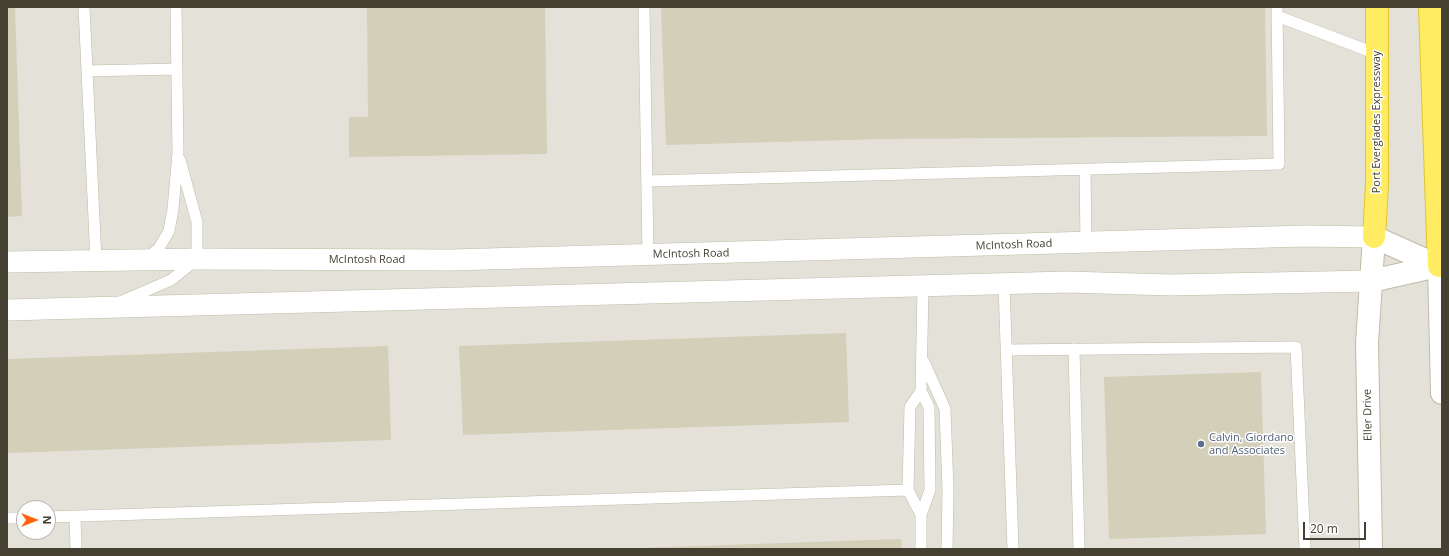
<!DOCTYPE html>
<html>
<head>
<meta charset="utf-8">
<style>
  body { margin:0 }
  #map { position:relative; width:1449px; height:556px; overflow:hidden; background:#f2f1e3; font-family:"Open Sans",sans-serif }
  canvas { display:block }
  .frame { position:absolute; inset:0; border:8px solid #444133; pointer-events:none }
  .north { position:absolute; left:16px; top:500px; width:40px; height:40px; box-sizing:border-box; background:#fff; border:1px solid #b4b3ad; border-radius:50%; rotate:90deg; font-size:11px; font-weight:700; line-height:16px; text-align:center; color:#444133 }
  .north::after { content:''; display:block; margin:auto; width:14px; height:18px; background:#fe650e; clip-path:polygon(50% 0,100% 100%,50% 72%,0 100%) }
  .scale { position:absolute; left:1303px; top:522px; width:63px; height:18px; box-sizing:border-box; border:2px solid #444133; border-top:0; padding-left:5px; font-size:12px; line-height:14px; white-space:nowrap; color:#444133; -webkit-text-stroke:3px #fff; paint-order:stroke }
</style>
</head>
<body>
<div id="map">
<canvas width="1449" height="556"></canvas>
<div class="frame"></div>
<div class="north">N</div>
<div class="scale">20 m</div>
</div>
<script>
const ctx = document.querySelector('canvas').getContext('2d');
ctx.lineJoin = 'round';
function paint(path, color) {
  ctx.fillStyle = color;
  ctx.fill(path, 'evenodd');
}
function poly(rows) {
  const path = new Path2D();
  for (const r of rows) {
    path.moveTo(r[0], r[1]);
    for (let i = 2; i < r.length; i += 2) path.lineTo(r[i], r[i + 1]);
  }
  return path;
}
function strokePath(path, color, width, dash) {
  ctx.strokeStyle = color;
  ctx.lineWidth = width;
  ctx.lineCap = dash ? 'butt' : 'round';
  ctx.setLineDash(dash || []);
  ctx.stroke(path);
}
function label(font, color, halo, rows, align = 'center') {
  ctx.font = font + ' "Open Sans",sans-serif';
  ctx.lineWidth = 3;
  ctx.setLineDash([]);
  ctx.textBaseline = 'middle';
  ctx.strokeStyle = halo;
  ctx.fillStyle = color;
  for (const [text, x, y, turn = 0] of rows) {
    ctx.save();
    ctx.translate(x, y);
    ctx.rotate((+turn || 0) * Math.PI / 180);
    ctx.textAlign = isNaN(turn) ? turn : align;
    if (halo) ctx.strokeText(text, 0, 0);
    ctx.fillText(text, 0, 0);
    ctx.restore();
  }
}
paint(poly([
  [7,7,1442,7,1442,549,7,549],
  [24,508,48,508,48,532,24,532]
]), '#e4e1d9');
paint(poly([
  [7,7,15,7,22,216,7,217],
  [367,7,545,7,547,154,349,157,349,117,368,117],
  [661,7,1265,7,1267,136,883,139,666,145],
  [846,333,849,422,463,435,459,346],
  [388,346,391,440,7,453,7,359],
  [1261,372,1266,534,1109,539,1104,377],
  [901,539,902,549,639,549,639,548]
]), '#d4cfb9');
const service = poly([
  [84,7,96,261],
  [644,7,648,255],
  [1277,16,1377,54],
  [87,71,176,69],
  [1085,169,1086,242],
  [647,181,1279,164,1277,7],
  [148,258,159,248,169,231,173,209,178,153,176,7],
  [1004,284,1013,549],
  [120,302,171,280,197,259,197,222,180,160],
  [1074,349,1079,549],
  [1007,350,1296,347,1305,549],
  [924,362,945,409,948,490,947,549],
  [921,515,908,490,910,407,921,391],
  [75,516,76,549],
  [48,517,908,490],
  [7,518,24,518],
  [921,549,921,515,930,490,929,407,921,391,923,286]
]);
const minor = poly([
  [7,262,197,259,451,260,1306,236,1374,237],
  [7,310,1067,282,1170,285,1371,281]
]);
const tertiary = poly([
  [1439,266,1442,393],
  [1371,281,1442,265],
  [1371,549,1367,343,1374,237,1439,266]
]);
const motorway = poly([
  [1430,7,1439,266],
  [1374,237,1377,184,1377,7]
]);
strokePath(service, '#bebba6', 12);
strokePath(minor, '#bebba6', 22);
strokePath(tertiary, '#bebba6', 24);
strokePath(motorway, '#e0c430', 24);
strokePath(service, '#fff', 11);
strokePath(minor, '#fff', 21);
strokePath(tertiary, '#fff', 22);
strokePath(motorway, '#ffec62', 22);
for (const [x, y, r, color] of [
  [1201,444,4,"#5c6f8a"]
]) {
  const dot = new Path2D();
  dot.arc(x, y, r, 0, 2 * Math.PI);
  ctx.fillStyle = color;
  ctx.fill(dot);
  strokePath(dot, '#fff', 1.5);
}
label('11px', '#444133', '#fff', [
  ["Port Everglades Expressway",1377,122,-90],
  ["McIntosh Road",1014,245,-2],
  ["McIntosh Road",691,254,-1],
  ["McIntosh Road",367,260],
  ["Eller Drive",1368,415,-91]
]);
label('11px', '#4e5e75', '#fff', [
  ["Calvin, Giordano",1209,438],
  ["and Associates",1209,451]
], 'left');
</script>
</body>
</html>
